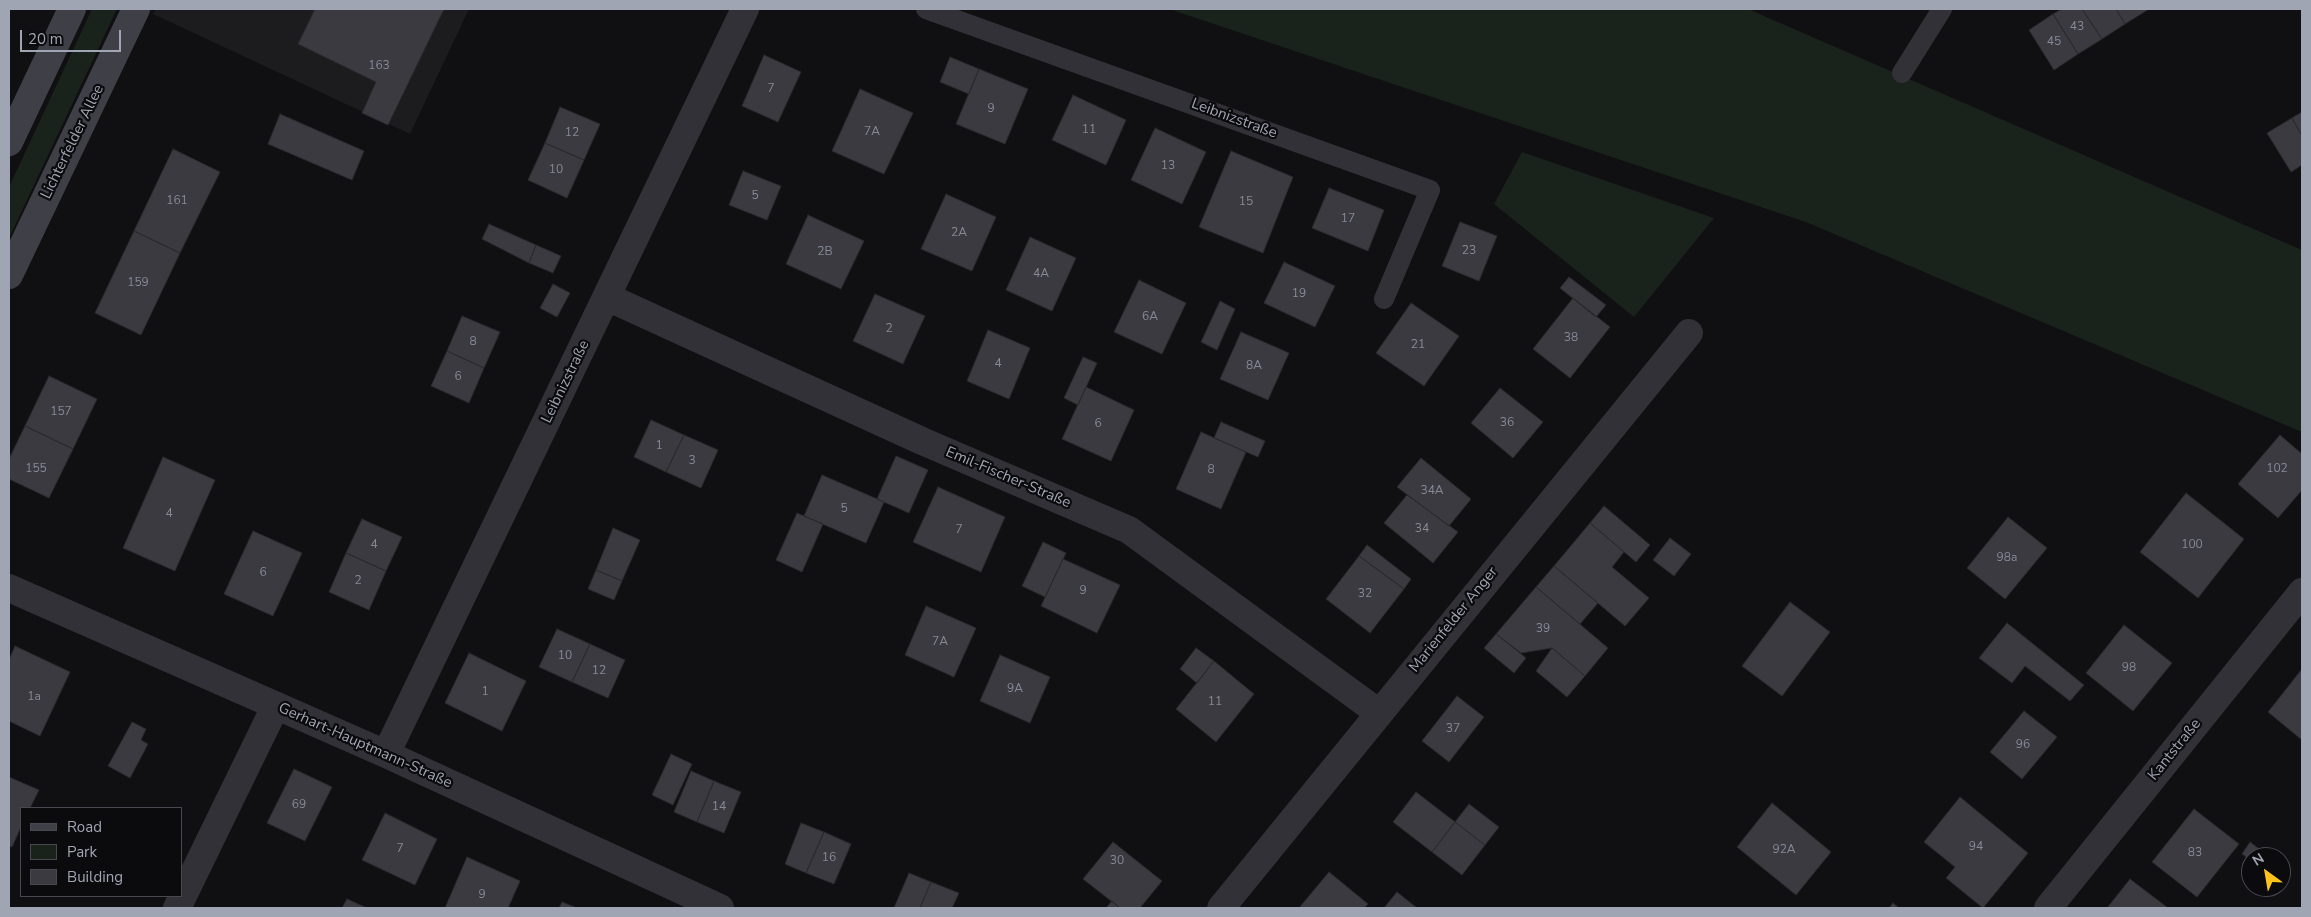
<!DOCTYPE html>
<html>
<head>
<meta charset="utf-8">
<style>
  body { margin:0 }
  #map { position:relative; width:2311px; height:917px; overflow:hidden; background:#101012; font-family:"Nunito Sans",sans-serif }
  canvas { display:block }
  .frame { position:absolute; inset:0; border:10px solid #a0a5b4; pointer-events:none }
  .legend { position:absolute; left:20px; top:807px; width:162px; height:90px; box-sizing:border-box; background:#0b0b0d; border:1px solid #474950; margin:0; padding:6px 9px; list-style:none; font-size:15px; color:#a0a5b4 }
  .legend li { display:flex; align-items:center; gap:10px; height:25px }
  .legend b { width:25px; border:1px solid #474950 }
  .north { position:absolute; left:2241px; top:847px; width:50px; height:50px; box-sizing:border-box; background:#0b0b0d; border:1px solid #474950; border-radius:50%; rotate:328deg; font-size:14px; font-weight:700; line-height:20px; text-align:center; color:#a0a5b4 }
  .north::after { content:''; display:block; margin:auto; width:18px; height:22px; background:#ffc31b; clip-path:polygon(50% 0,100% 100%,50% 72%,0 100%) }
  .scale { position:absolute; left:20px; top:30px; width:101px; height:22px; box-sizing:border-box; border:2px solid #a0a5b4; border-top:0; padding-left:6px; font-size:15px; line-height:18px; white-space:nowrap; color:#a0a5b4; -webkit-text-stroke:4px #0b0b0d; paint-order:stroke }
</style>
</head>
<body>
<div id="map">
<canvas width="2311" height="917"></canvas>
<div class="frame"></div>
<ul class="legend">
<li><b style="height:6px;background:#3f4047"></b>Road</li>
<li><b style="height:14px;background:#1a221c"></b>Park</li>
<li><b style="height:14px;background:#3a3a40"></b>Building</li>
</ul>
<div class="north">N</div>
<div class="scale">20 m</div>
</div>
<script>
const ctx = document.querySelector('canvas').getContext('2d');
ctx.lineJoin = 'round';
function paint(path, color) {
  ctx.fillStyle = color;
  ctx.fill(path, 'evenodd');
}
function poly(rows) {
  const path = new Path2D();
  for (const r of rows) {
    path.moveTo(r[0], r[1]);
    for (let i = 2; i < r.length; i += 2) path.lineTo(r[i], r[i + 1]);
  }
  return path;
}
function strokePath(path, color, width, dash) {
  ctx.strokeStyle = color;
  ctx.lineWidth = width;
  ctx.lineCap = dash ? 'butt' : 'round';
  ctx.setLineDash(dash || []);
  ctx.stroke(path);
}
function label(font, color, halo, rows, align = 'center') {
  ctx.font = font + ' "Nunito Sans",sans-serif';
  ctx.lineWidth = 4.5;
  ctx.setLineDash([]);
  ctx.textBaseline = 'middle';
  ctx.strokeStyle = halo;
  ctx.fillStyle = color;
  for (const [text, x, y, turn = 0] of rows) {
    ctx.save();
    ctx.translate(x, y);
    ctx.rotate((+turn || 0) * Math.PI / 180);
    ctx.textAlign = isNaN(turn) ? turn : align;
    if (halo) ctx.strokeText(text, 0, 0);
    ctx.fillText(text, 0, 0);
    ctx.restore();
  }
}
paint(poly([
  [156,9,469,9,410,134,153,14]
]), '#1c1c1f');
paint(poly([
  [92,9,117,9,9,238,9,187],
  [1169,9,1748,9,2302,250,2302,432,1806,222],
  [1522,152,1714,218,1634,317,1494,204]
]), '#1a221c');
const building = poly([
  [315,9,444,9,388,125,362,113,376,82,298,44,315,9],
  [2062,9,2082,9,2102,39,2078,54,2053,14,2062,9],
  [2082,9,2116,9,2125,24,2102,39,2082,9],
  [2116,9,2149,9,2125,24,2116,9],
  [2053,14,2078,54,2054,70,2029,30,2053,14],
  [764,55,801,72,778,122,742,106,764,55],
  [950,57,979,69,969,94,940,82,950,57],
  [979,69,1028,89,1005,144,956,124,979,69],
  [860,89,913,113,884,174,832,151,860,89],
  [1073,95,1126,120,1106,165,1052,140,1073,95],
  [560,107,600,124,584,160,545,143,560,107],
  [2302,112,2302,136,2292,118,2302,112],
  [280,114,364,151,352,180,268,144,280,114],
  [2292,118,2302,136,2302,165,2291,172,2267,133,2292,118],
  [1155,128,1206,152,1182,204,1131,180,1155,128],
  [545,143,584,160,567,198,528,180,545,143],
  [173,149,220,172,180,253,134,231,173,149],
  [1231,151,1293,177,1263,253,1199,227,1231,151],
  [743,171,781,186,767,220,729,205,743,171],
  [1329,188,1384,210,1368,251,1312,228,1329,188],
  [946,194,996,217,972,271,921,249,946,194],
  [808,215,864,241,841,289,786,264,808,215],
  [1460,222,1497,236,1479,281,1442,266,1460,222],
  [489,224,536,245,529,263,482,239,489,224],
  [134,231,180,253,141,335,95,313,134,231],
  [1030,237,1076,258,1052,311,1006,290,1030,237],
  [536,245,561,256,553,273,529,263,536,245],
  [1284,262,1335,286,1315,327,1264,303,1284,262],
  [1569,277,1606,305,1596,317,1560,288,1569,277],
  [1139,280,1186,303,1162,354,1114,332,1139,280],
  [553,284,570,293,557,317,540,308,553,284],
  [875,294,925,316,903,364,853,341,875,294],
  [1573,298,1610,327,1570,378,1533,349,1573,298],
  [1220,301,1235,309,1217,350,1201,342,1220,301],
  [1411,303,1459,336,1424,386,1376,353,1411,303],
  [462,316,500,332,484,368,447,351,462,316],
  [988,330,1030,348,1009,399,967,381,988,330],
  [1241,332,1289,353,1268,400,1220,379,1241,332],
  [447,351,484,368,469,403,431,386,447,351],
  [1083,357,1097,363,1078,405,1064,398,1083,357],
  [49,376,97,399,73,449,25,426,49,376],
  [1086,387,1134,410,1111,461,1062,439,1086,387],
  [1500,388,1543,422,1513,458,1471,423,1500,388],
  [651,420,684,435,666,472,634,457,651,420],
  [1221,422,1265,441,1258,457,1214,438,1221,422],
  [25,426,73,449,49,498,9,479,9,459,25,426],
  [1201,432,1246,452,1221,509,1176,489,1201,432],
  [684,435,718,450,701,488,666,472,684,435],
  [2280,435,2302,454,2302,490,2278,518,2238,484,2280,435],
  [896,456,928,470,909,513,877,499,896,456],
  [163,457,215,480,175,571,123,548,163,457],
  [1421,458,1471,499,1449,526,1397,487,1421,458],
  [822,475,884,502,866,543,804,516,822,475],
  [938,487,1005,517,981,572,913,542,938,487],
  [2186,493,2244,539,2198,598,2140,552,2186,493],
  [1407,495,1458,532,1433,563,1384,523,1407,495],
  [1604,506,1650,545,1636,562,1590,523,1604,506],
  [797,513,823,524,802,572,776,560,797,513],
  [2008,517,2047,548,2005,599,1967,568,2008,517],
  [362,519,402,537,386,571,346,553,362,519],
  [1590,523,1624,552,1612,567,1649,598,1625,626,1554,566,1590,523],
  [613,528,640,540,622,581,596,570,613,528],
  [253,531,302,553,273,616,224,594,253,531],
  [1670,538,1691,554,1674,576,1653,560,1670,538],
  [1043,542,1066,553,1045,597,1022,586,1043,542],
  [1367,545,1411,579,1404,589,1359,556,1367,545],
  [346,553,386,571,369,610,329,592,346,553],
  [1359,556,1404,589,1370,633,1326,599,1359,556],
  [1063,559,1120,585,1097,633,1041,606,1063,559],
  [1554,566,1598,603,1580,624,1536,587,1554,566],
  [596,570,622,581,614,600,588,589,596,570],
  [1536,587,1608,648,1585,676,1552,648,1521,653,1496,634,1536,587],
  [1790,602,1830,632,1782,696,1742,666,1790,602],
  [926,606,976,628,954,677,905,655,926,606],
  [2007,623,2084,685,2070,701,2025,666,2012,683,1979,658,2007,623],
  [2124,625,2172,663,2133,711,2086,673,2124,625],
  [557,629,590,644,572,682,539,667,557,629],
  [1496,634,1526,658,1514,673,1484,648,1496,634],
  [590,644,625,660,608,698,572,682,590,644],
  [15,646,70,672,40,736,9,721,9,660,15,646],
  [1196,648,1214,661,1197,683,1180,669,1196,648],
  [1552,648,1585,676,1567,697,1536,671,1552,648],
  [469,653,526,681,502,731,445,703,469,653],
  [1000,655,1050,677,1030,723,980,701,1000,655],
  [1214,661,1254,694,1216,742,1176,709,1214,661],
  [2302,669,2302,740,2268,712,2302,669],
  [1457,696,1484,717,1449,762,1422,741,1457,696],
  [2024,711,2057,737,2022,779,1990,752,2024,711],
  [132,722,146,729,141,740,148,744,130,778,108,766,132,722],
  [671,754,692,764,673,805,652,795,671,754],
  [294,769,332,787,305,841,267,823,294,769],
  [691,771,714,781,697,822,674,812,691,771],
  [9,777,39,790,30,808,21,808,21,827,12,847,9,846,9,777],
  [714,781,741,792,724,833,697,822,714,781],
  [1416,792,1455,822,1432,852,1393,822,1416,792],
  [1960,797,2028,853,1983,908,1946,878,1955,867,1924,842,1960,797],
  [1772,803,1831,852,1796,895,1737,847,1772,803],
  [1469,804,1499,827,1485,845,1455,822,1469,804],
  [2194,809,2239,844,2197,897,2152,862,2194,809],
  [385,813,437,839,415,885,362,860,385,813],
  [1455,822,1485,845,1462,875,1432,852,1455,822],
  [801,823,824,832,806,873,785,864,801,823],
  [824,832,851,844,834,884,806,873,824,832],
  [1113,842,1162,881,1140,908,1120,908,1083,879,1113,842],
  [2250,842,2270,857,2251,857,2251,860,2242,854,2250,842],
  [467,857,520,881,508,908,445,908,467,857],
  [1329,872,1368,904,1364,908,1299,908,1329,872],
  [909,873,931,882,920,908,894,908,909,873],
  [2130,879,2168,908,2107,908,2130,879],
  [931,882,959,893,952,908,920,908,931,882],
  [1397,892,1417,908,1384,908,1397,892],
  [347,899,367,908,342,908,347,899],
  [1112,901,1120,908,1106,908,1112,901],
  [562,902,577,908,559,908,562,902],
  [1893,903,1899,908,1889,908,1893,903]
]);
paint(building, '#3a3a40');
strokePath(building, '#2a2a2e', 1);
strokePath(poly([
  [926,9,1430,190,1384,299],
  [1902,73,1942,9]
]), '#313137', 20);
strokePath(poly([
  [607,297,922,441,1129,530,1379,713],
  [9,588,386,754,720,908],
  [386,754,745,9],
  [177,908,275,707],
  [1221,908,1689,333],
  [2048,908,2302,592]
]), '#313137', 28);
strokePath(poly([
  [9,142,72,9],
  [9,275,136,9]
]), '#3f4047', 28);
label('12px', '#868a97', null, [
  ["43",2077,27],
  ["45",2054,42],
  ["163",379,66],
  ["7",771,89],
  ["9",991,109],
  ["11",1089,130],
  ["7A",872,132],
  ["12",572,133],
  ["13",1168,166],
  ["10",556,170],
  ["5",755,196],
  ["161",177,201],
  ["15",1246,202],
  ["17",1348,219],
  ["2A",959,233],
  ["23",1469,251],
  ["2B",825,252],
  ["4A",1041,274],
  ["159",138,283],
  ["19",1299,294],
  ["6A",1150,317],
  ["2",889,329],
  ["38",1571,338],
  ["8",473,342],
  ["21",1418,345],
  ["4",998,364],
  ["8A",1254,366],
  ["6",458,377],
  ["157",61,412],
  ["36",1507,423],
  ["6",1098,424],
  ["1",659,446],
  ["3",692,461],
  ["155",36,469],
  ["102",2277,469],
  ["8",1211,470],
  ["34A",1432,491],
  ["5",844,509],
  ["4",169,514],
  ["34",1422,529],
  ["7",959,530],
  ["4",374,545],
  ["100",2192,545],
  ["98a",2007,558],
  ["6",263,573],
  ["2",358,581],
  ["9",1083,591],
  ["32",1365,594],
  ["39",1543,629],
  ["7A",940,642],
  ["10",565,656],
  ["98",2129,668],
  ["12",599,671],
  ["9A",1015,689],
  ["1",485,692],
  ["1a",34,697],
  ["11",1215,702],
  ["37",1453,729],
  ["96",2023,745],
  ["69",299,805],
  ["14",719,807],
  ["94",1976,847],
  ["7",400,849],
  ["92A",1784,850],
  ["83",2195,853],
  ["16",829,858],
  ["30",1117,861],
  ["9",482,895]
]);
label('15px', '#a0a5b4', '#0b0b0d', [
  ["Leibnizstraße",1234,119,20],
  ["Lichterfelder Allee",73,142,-64],
  ["Leibnizstraße",566,382,-64],
  ["Emil-Fischer-Straße",1008,478,23],
  ["Marienfelder Anger",1454,620,-51],
  ["Gerhart-Hauptmann-Straße",365,746,24],
  ["Kantstraße",2175,750,-51]
]);
</script>
</body>
</html>
